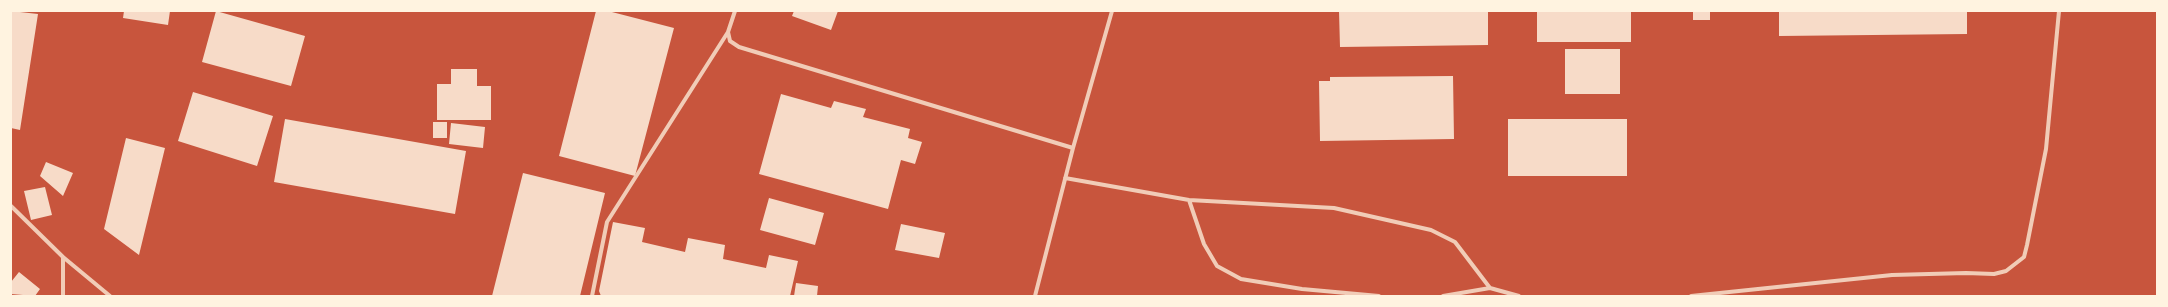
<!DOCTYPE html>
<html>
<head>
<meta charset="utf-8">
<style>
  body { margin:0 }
  #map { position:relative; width:2168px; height:307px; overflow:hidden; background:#c8553d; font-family:Bitter,serif }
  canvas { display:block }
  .frame { position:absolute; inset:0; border:12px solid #fff3e0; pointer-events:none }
</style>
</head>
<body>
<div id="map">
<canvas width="2168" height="307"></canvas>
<div class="frame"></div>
</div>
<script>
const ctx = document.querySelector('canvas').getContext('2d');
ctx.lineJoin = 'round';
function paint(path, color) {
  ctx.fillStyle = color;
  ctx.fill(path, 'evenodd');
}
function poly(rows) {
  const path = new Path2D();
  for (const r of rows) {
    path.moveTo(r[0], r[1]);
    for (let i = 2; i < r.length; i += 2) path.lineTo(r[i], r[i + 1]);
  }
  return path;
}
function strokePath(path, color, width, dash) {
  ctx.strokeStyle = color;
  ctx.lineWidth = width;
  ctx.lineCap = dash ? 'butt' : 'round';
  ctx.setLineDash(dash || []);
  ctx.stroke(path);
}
paint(poly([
  [11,11,38,14,20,130,11,128],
  [124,11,170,11,168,25,123,18],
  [216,11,305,36,291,86,202,62],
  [596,11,608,11,674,28,635,176,559,156],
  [794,11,838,11,831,30,792,16],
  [1339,11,1488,11,1488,45,1340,47],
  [1537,11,1631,11,1631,42,1537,42],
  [1693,11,1710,11,1710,20,1693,20],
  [1779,11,1967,11,1967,34,1779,36],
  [1565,49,1620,49,1620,94,1565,94],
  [451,69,477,69,477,86,491,86,491,120,437,120,437,84,451,84],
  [1453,76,1454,139,1320,141,1319,81,1330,81,1330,77],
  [193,92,273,116,257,166,178,141],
  [781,94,831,108,834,101,866,109,863,117,910,129,908,138,922,142,915,164,901,160,888,209,759,174],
  [285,119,466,151,455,214,274,182],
  [1508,119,1627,119,1627,176,1508,176],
  [433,122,447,122,447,138,433,138],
  [451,123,485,127,483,148,449,144],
  [126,138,165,148,139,255,104,229],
  [46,162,73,173,63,196,40,176],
  [523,173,605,193,580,296,492,296],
  [45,187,52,215,31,220,24,191],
  [769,198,824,213,815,245,760,230],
  [613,222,645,228,642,242,685,252,688,238,725,245,723,259,766,268,769,255,798,261,790,296,601,296,599,291],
  [901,224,945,233,939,258,895,250],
  [19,272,40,289,35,296,11,294,11,282],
  [796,283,818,286,817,296,794,296]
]), '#f7dbc8');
strokePath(poly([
  [735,11,728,32,730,41,739,47,1073,148],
  [1065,178,1189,200,1334,208,1431,230,1455,242,1490,288,1519,296],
  [1189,200,1204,244,1217,266,1241,279,1302,289,1379,296],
  [11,206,63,257,110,296],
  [63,296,63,257],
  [592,296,607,222,728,32],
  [1035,296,1073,148,1112,11],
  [1443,296,1490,288],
  [1691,296,1892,275,1966,273,1994,274,2006,271,2024,257,2027,245,2046,149,2059,11]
]), '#f1ccb7', 4);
</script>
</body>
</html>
